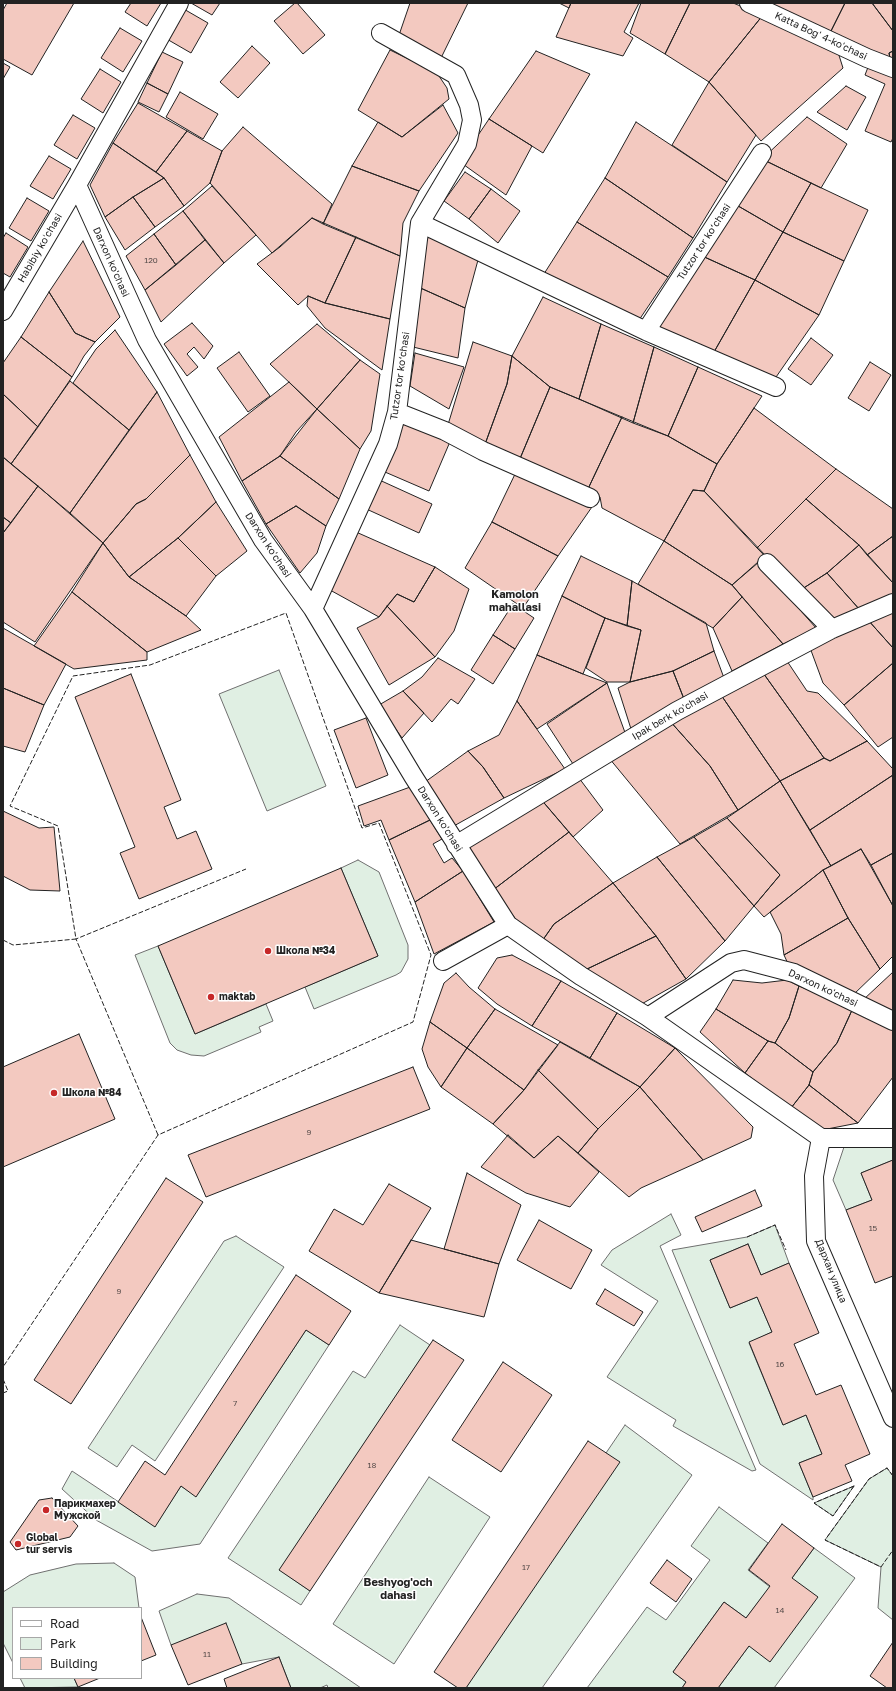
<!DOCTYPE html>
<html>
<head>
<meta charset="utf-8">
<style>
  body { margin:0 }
  #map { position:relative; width:896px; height:1691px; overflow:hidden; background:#fff; font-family:"Golos Text",sans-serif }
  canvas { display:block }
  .frame { position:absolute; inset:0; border:4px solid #222; pointer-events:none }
  .legend { position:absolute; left:12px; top:1607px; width:130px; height:72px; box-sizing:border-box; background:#fff; border:1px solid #a7a7a7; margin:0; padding:5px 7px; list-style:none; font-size:12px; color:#222 }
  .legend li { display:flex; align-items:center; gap:8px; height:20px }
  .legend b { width:20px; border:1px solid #a7a7a7 }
</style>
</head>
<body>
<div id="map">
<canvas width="896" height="1691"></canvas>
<div class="frame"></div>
<ul class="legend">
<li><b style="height:5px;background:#fff"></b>Road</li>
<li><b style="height:11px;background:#e0efe3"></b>Park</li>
<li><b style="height:11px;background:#f3c9c0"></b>Building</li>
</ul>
</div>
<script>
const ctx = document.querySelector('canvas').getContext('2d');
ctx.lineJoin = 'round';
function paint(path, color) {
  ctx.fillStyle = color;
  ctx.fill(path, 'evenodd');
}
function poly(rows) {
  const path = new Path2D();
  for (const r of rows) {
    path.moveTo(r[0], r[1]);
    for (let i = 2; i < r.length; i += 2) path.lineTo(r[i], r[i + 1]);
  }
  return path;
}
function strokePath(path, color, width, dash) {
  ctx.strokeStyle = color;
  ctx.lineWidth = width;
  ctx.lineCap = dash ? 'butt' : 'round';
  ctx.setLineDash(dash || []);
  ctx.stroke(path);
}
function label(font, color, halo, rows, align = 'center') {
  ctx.font = font + ' "Golos Text",sans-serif';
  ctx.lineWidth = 3;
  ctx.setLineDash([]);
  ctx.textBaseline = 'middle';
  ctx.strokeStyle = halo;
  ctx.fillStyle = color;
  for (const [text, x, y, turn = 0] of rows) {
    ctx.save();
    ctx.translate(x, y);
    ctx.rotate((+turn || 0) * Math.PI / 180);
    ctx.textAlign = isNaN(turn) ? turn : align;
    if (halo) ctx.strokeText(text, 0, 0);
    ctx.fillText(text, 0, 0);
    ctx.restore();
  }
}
const green = poly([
  [279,670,326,786,267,811,219,694,279,670],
  [358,860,379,872,408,945,408,959,401,972,396,975,314,1009,305,987,378,956,341,868,358,860],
  [158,946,195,1034,266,1004,273,1021,259,1027,261,1032,204,1056,191,1055,177,1050,170,1043,135,955,158,946],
  [845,1144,893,1144,893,1160,861,1173,872,1200,846,1210,833,1180,845,1144],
  [671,1214,681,1235,660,1246,756,1470,752,1471,673,1426,676,1420,607,1377,658,1301,601,1265,612,1250,671,1214],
  [775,1225,789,1263,761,1275,748,1244,710,1260,730,1308,757,1297,772,1332,749,1343,783,1425,806,1415,822,1454,799,1463,813,1497,813,1500,760,1464,672,1250,747,1237,775,1225],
  [236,1236,284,1267,155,1461,132,1445,117,1467,88,1448,224,1241,236,1236],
  [400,1325,430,1345,280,1570,310,1591,301,1605,228,1558,353,1371,365,1378,400,1325],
  [306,1330,329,1345,200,1544,152,1551,96,1520,62,1489,72,1471,155,1526,181,1486,196,1496,306,1330],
  [625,1425,692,1475,542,1688,466,1688,606,1453,625,1425],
  [887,1468,893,1476,893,1620,878,1608,881,1567,825,1540,869,1479,887,1468],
  [429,1477,490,1517,394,1664,333,1624,429,1477],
  [854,1486,833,1516,814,1503,854,1486],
  [719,1507,768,1543,748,1570,770,1587,746,1618,724,1602,673,1672,686,1682,682,1688,587,1688,647,1607,666,1620,710,1560,691,1546,719,1507],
  [814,1548,855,1578,774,1688,718,1688,749,1646,792,1578,814,1548],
  [114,1563,135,1577,139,1608,13,1608,13,1663,3,1643,3,1592,30,1575,76,1564,114,1563],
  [197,1594,229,1598,361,1688,328,1688,327,1685,320,1688,291,1688,279,1657,242,1664,171,1645,159,1611,197,1594],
  [20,1678,74,1678,78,1687,25,1688,20,1678]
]);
paint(green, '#e0efe3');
strokePath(green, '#6f6f6f', 1);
const building = poly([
  [7,3,74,3,32,75,3,59,3,10,7,3],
  [131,3,161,3,147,26,125,12,131,3],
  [191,3,220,3,212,15,191,3],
  [295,3,297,3,325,35,303,54,274,21,295,3],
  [410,3,468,3,441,58,398,38,410,3],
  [559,3,571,3,569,8,559,3],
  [571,3,639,3,624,32,633,38,623,56,556,37,571,3],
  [641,3,690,3,665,54,630,33,641,3],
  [690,3,733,3,763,15,709,82,665,54,690,3],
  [766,3,845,3,830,33,766,3],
  [845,3,872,3,893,31,893,51,889,53,890,58,830,33,845,3],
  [872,3,893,3,893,31,872,3],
  [182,8,208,23,191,53,165,38,182,8],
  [763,15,837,49,843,68,761,141,709,82,763,15],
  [120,28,142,41,123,72,101,58,120,28],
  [252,46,270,63,238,98,220,82,252,46],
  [390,50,437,73,447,88,449,99,402,137,358,110,390,50],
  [536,51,590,74,543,153,489,119,536,51],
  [893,51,893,59,890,58,889,53,893,51],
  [162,52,183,62,168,94,147,83,162,52],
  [870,62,893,72,893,138,891,142,865,131,885,84,865,75,870,62],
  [3,63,10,67,3,79,3,63],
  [100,69,121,82,103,113,81,99,100,69],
  [709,82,756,135,727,182,672,145,709,82],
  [147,83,168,94,159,112,138,102,147,83],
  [846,86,866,97,847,130,817,112,846,86],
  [180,92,218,114,203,139,166,117,180,92],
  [138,103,187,131,156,172,113,143,138,103],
  [443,105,458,133,419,191,352,166,378,122,402,137,443,105],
  [73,115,95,128,77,159,54,145,73,115],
  [807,117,847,144,821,188,762,159,807,117],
  [489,119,532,146,506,195,460,162,489,119],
  [636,122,727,182,693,238,605,178,636,122],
  [243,127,332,204,323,224,312,218,272,253,210,183,222,151,243,127],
  [187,131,222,151,210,183,184,206,164,178,156,172,187,131],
  [113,143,164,178,133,197,105,217,90,185,113,143],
  [49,156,71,169,53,199,30,186,49,156],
  [762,159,811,183,783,232,733,203,762,159],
  [352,166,419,191,403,223,400,256,323,224,352,166],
  [465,172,491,189,469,219,444,201,465,172],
  [164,178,184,206,155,227,133,197,164,178],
  [605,178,693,238,668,277,577,222,605,178],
  [811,183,868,210,844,261,783,232,811,183],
  [212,186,256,235,224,263,183,211,212,186],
  [491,189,520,211,498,243,469,219,491,189],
  [133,197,155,227,125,250,105,217,133,197],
  [27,198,49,211,31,241,9,228,27,198],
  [733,203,783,232,755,280,700,255,733,203],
  [183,211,205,240,176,265,154,234,183,211],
  [312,218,356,237,325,303,308,296,298,305,257,264,280,247,312,218],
  [577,222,668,277,637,323,542,277,577,222],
  [783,232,844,261,819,315,755,280,783,232],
  [6,233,28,247,10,277,3,273,3,238,6,233],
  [420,233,478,260,465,308,416,286,420,233],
  [154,234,176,265,145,290,126,256,154,234],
  [356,237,400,256,390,319,325,303,356,237],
  [205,240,224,263,161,322,145,290,205,240],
  [83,241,120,317,95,342,75,333,49,292,83,241],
  [700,255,755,280,714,352,654,330,700,255],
  [755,280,819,315,774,380,714,352,755,280],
  [416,286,465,308,458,358,409,346,416,286],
  [49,292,75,333,95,342,84,356,72,377,21,337,49,292],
  [308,296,325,303,390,319,382,370,325,328,307,306,308,296],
  [543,297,601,324,579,399,550,387,512,356,543,297],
  [192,323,213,346,204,359,194,347,187,354,198,367,187,376,164,344,192,323],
  [317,324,360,360,317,409,270,364,317,324],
  [601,324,654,347,633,423,579,399,601,324],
  [115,330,157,392,129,430,73,383,96,349,115,330],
  [21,337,72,377,38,427,3,394,3,363,21,337],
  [811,338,833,355,811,385,788,369,811,338],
  [473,342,512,356,507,384,484,447,447,428,473,342],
  [654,347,698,367,668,436,633,423,654,347],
  [239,352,270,396,248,412,217,368,239,352],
  [415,353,464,367,449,409,410,386,415,353],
  [512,356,550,387,519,461,484,447,507,384,512,356],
  [360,360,380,374,371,431,360,449,317,409,360,360],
  [870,362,891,375,869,411,848,398,870,362],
  [698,367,762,396,717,464,668,436,698,367],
  [70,381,129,430,70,513,11,464,70,381],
  [289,382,317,409,280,456,242,481,219,437,289,382],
  [550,387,622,417,587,491,519,461,550,387],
  [157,392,190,455,146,499,136,504,103,543,70,513,157,392],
  [3,394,38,427,11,464,3,457,3,394],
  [754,408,836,469,757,548,704,491,717,464,754,408],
  [317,409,360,449,339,499,280,456,296,432,317,409],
  [398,412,452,437,429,491,378,469,398,412],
  [622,417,668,436,717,464,704,491,693,490,664,541,602,508,600,497,587,491,622,417],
  [190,455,216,502,178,538,129,577,103,543,136,504,146,499,190,455],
  [280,456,339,499,326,526,296,506,266,524,242,481,280,456],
  [3,457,38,486,11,523,3,517,3,457],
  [836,469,893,509,893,536,867,555,859,545,806,499,836,469],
  [517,470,594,504,558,556,492,522,517,470],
  [375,478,432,504,419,533,362,507,375,478],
  [38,486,103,543,35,642,3,622,3,533,38,486],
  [693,490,704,491,766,556,732,585,664,541,693,490],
  [806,499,859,545,827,573,799,591,757,548,806,499],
  [216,502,247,551,216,576,178,538,216,502],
  [296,506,326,526,317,553,300,573,266,524,296,506],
  [3,517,11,523,3,533,3,517],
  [492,522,558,556,523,608,465,568,492,522],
  [356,532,435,567,414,602,397,594,379,617,330,590,356,532],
  [893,536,893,583,867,555,893,536],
  [178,538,216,576,186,616,129,577,178,538],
  [664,541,732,585,742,597,713,628,638,584,664,541],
  [103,543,129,577,186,616,201,630,147,652,72,592,103,543],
  [859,545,893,583,893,597,860,610,827,573,859,545],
  [581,556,632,581,627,626,605,618,562,596,581,556],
  [758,562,816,628,783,644,732,585,758,562],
  [435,567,469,589,454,631,435,657,387,606,397,594,414,602,435,567],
  [827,573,860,610,829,623,799,591,827,573],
  [632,581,706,623,714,651,673,671,630,682,641,630,627,626,632,581],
  [72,592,147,652,147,660,74,669,34,646,72,592],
  [562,596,605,618,583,674,537,655,562,596],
  [742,597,783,644,732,671,713,628,742,597],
  [513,604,534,618,515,649,493,635,513,604],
  [387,606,435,657,389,685,357,628,379,617,387,606],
  [893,607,893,648,868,620,893,607],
  [605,618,641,630,630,682,607,682,586,668,605,618],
  [868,620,893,648,893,663,844,705,823,683,809,645,868,620],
  [3,628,66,664,44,705,3,688,3,628],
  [493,635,515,649,493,684,471,670,493,635],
  [714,651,724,678,684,699,673,671,714,651],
  [537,655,583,674,607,683,537,729,517,701,537,655],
  [438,658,475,679,458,704,451,699,432,722,403,691,422,677,438,658],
  [785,658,807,691,818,693,867,741,830,761,824,758,761,670,785,658],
  [893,663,893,737,878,747,844,705,893,663],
  [761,670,824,758,780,781,719,692,761,670],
  [673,671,684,699,631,729,618,688,630,682,673,671],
  [131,674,181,800,164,807,177,839,196,831,212,869,139,899,120,853,135,847,75,697,131,674],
  [607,683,627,738,573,764,547,724,607,683],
  [3,688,44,705,25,752,3,746,3,688],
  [403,691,424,713,402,738,379,705,403,691],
  [719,692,780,781,738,810,710,766,669,720,719,692],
  [517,701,565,769,504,798,483,767,468,751,499,735,517,701],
  [366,718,388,775,356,788,334,730,366,718],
  [669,720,710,766,738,810,680,844,609,758,669,720],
  [867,741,893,769,893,775,810,830,780,781,824,758,830,761,867,741],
  [468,751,483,767,504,798,452,827,425,782,468,751],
  [576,774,603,810,573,837,539,797,576,774],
  [893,775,893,853,871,865,861,849,831,866,810,830,893,775],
  [780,781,831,866,823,870,764,917,754,906,780,875,727,818,780,781],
  [413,786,430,820,389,840,381,820,364,826,358,806,413,786],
  [539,797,569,832,493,890,465,845,539,797],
  [3,811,39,828,54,827,60,891,30,890,3,876,3,811],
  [727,818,780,875,754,906,694,837,727,818],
  [430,820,442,839,433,844,444,863,452,858,463,871,415,902,389,840,430,820],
  [569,832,613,883,554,924,540,944,518,922,493,890,569,832],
  [694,837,754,906,725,941,657,857,694,837],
  [861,849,893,906,893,956,880,969,848,918,823,870,861,849],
  [893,853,893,906,871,865,893,853],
  [657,857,725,941,686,979,656,936,613,883,657,857],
  [341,868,378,956,195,1034,158,946,341,868],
  [823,870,848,918,784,955,781,934,770,912,823,870],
  [463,871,494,922,434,954,415,902,463,871],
  [613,883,656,936,585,970,540,944,554,924,613,883],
  [848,918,880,969,853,995,790,968,784,955,848,918],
  [656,936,686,979,638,1006,585,970,656,936],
  [512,955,561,981,532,1026,497,1004,478,988,497,958,512,955],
  [893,972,893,1015,863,1000,893,972],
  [456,973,469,987,495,1009,467,1048,430,1022,444,983,456,973],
  [733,980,762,983,787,980,799,986,789,1018,775,1043,768,1041,716,1009,733,980],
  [561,981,617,1013,590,1058,532,1026,561,981],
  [799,986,853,1008,837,1043,813,1072,775,1043,789,1018,799,986],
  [853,1008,893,1027,893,1077,858,1123,809,1085,813,1072,837,1043,853,1008],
  [495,1009,558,1045,524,1090,467,1048,495,1009],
  [716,1009,768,1041,745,1073,700,1032,716,1009],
  [617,1013,675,1048,640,1087,590,1058,617,1013],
  [430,1022,467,1048,441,1087,428,1067,422,1049,430,1022],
  [79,1034,115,1119,3,1167,3,1067,79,1034],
  [768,1041,775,1043,813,1072,809,1085,791,1108,745,1073,768,1041],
  [560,1042,640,1087,598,1129,538,1070,560,1042],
  [467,1048,524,1090,493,1124,441,1087,467,1048],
  [675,1048,753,1127,751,1138,703,1160,640,1087,675,1048],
  [413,1067,430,1109,206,1197,188,1155,413,1067],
  [538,1070,598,1129,578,1153,558,1136,534,1158,493,1124,524,1090,538,1070],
  [809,1085,858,1123,822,1130,791,1108,809,1085],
  [640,1087,703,1160,641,1188,629,1197,578,1153,598,1129,640,1087],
  [508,1135,534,1158,558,1136,599,1172,570,1207,526,1193,481,1167,508,1135],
  [893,1160,893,1276,875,1283,846,1210,872,1200,861,1173,893,1160],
  [467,1173,521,1205,499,1264,444,1249,467,1173],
  [166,1178,203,1202,71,1404,34,1380,166,1178],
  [389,1184,431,1208,379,1293,309,1251,334,1209,363,1225,389,1184],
  [755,1190,762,1206,702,1232,695,1217,755,1190],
  [539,1220,592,1250,571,1289,517,1260,539,1220],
  [411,1240,499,1264,484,1317,379,1293,411,1240],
  [748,1244,761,1275,789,1263,819,1333,794,1344,816,1395,841,1385,870,1454,845,1465,852,1481,813,1497,799,1463,822,1454,806,1415,783,1425,749,1342,772,1332,757,1297,730,1308,710,1260,748,1244],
  [296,1275,351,1311,329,1345,306,1330,196,1497,181,1486,155,1527,118,1502,145,1461,165,1475,296,1275],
  [605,1289,643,1312,634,1326,596,1304,605,1289],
  [433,1340,464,1360,310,1591,279,1570,433,1340],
  [503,1362,552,1395,501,1472,452,1440,503,1362],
  [588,1441,620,1462,466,1688,458,1688,434,1672,588,1441],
  [52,1498,78,1526,70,1537,16,1550,10,1542,39,1500,52,1498],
  [782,1524,814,1548,792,1578,818,1597,770,1662,749,1646,718,1688,682,1688,686,1682,673,1672,724,1602,746,1618,770,1586,749,1570,782,1524],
  [667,1560,692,1579,676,1602,650,1583,667,1560],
  [141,1617,156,1655,141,1661,141,1617],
  [226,1623,242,1664,188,1685,171,1645,226,1623],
  [893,1642,893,1688,887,1688,870,1676,893,1642],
  [279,1657,291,1688,227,1688,224,1679,279,1657],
  [74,1678,100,1678,78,1687,74,1678]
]);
paint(building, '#f3c9c0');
strokePath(building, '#222', 1);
const minor = poly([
  [749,3,867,58,893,68],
  [77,185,147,340,263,540,313,609,413,776,508,925,581,976,648,1017,821,1138],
  [420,223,646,331,776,387],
  [3,311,77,185,179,3],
  [646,331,762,153],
  [397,412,445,431,483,451,590,498],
  [767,563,832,629],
  [313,609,388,444,397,412,420,223,467,144,472,120,469,105,456,75,381,33],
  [456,845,677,711,832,629,893,603],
  [443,961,508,925],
  [648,1017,731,963,744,960,794,973,893,1021],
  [821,1138,814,1176,816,1241,893,1418],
  [821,1138,893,1138]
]);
strokePath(minor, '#222', 20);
strokePath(minor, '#fff', 18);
strokePath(poly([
  [3,940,13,945,76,939,58,826,10,806,73,676,150,665,286,613,362,828,379,823,431,955,413,1022,158,1135,3,1367],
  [158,1135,76,939,246,869],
  [747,1237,775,1225,786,1250],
  [3,1379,8,1391,3,1393],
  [893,1476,887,1468,869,1479,825,1540,881,1567,893,1550],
  [854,1486,833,1516,814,1503,854,1486]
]), '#222', 1, [5, 2]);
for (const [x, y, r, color] of [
  [268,951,4,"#c62828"],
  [211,997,4,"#c62828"],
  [54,1093,4,"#c62828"],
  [46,1510,4,"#c62828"],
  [18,1544,4,"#c62828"]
]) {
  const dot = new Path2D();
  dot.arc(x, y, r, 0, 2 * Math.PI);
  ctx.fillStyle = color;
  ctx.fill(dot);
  strokePath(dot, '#fff', 1.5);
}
label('8px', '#564c4a', null, [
  ["120",151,260],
  ["9",309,1132],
  ["15",873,1228],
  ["9",119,1291],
  ["16",780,1364],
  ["7",235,1403],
  ["18",372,1465],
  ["17",526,1567],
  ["14",780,1610],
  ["11",207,1654]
]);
label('10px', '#222', '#fff', [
  ["Katta Bog' 4-ko'chasi",821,36,25],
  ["Tutzor tor ko‘chasi",704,242,-57],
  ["Habibiy koʻchasi",40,248,-60],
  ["Darxon ko'chasi",111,262,66],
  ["Tutzor tor ko‘chasi",400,376,-82],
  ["Darxon ko'chasi",268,545,57],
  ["Ipak berk ko'chasi",670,716,-30],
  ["Darxon ko'chasi",440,819,58],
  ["Darxon ko'chasi",823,988,25],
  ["Дархан улица",831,1271,68]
]);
label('bold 10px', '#222', '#fff', [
  ["Школа №34",276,951],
  ["maktab",219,997],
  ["Школа №84",62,1093],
  ["Парикмахер",54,1504],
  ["Мужской",54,1516],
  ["Global",26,1538],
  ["tur servis",26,1550]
], 'left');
label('bold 11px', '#222', '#fff', [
  ["Kamolon",515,595],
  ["mahallasi",515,608],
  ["Beshyog'och",398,1583],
  ["dahasi",398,1596]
]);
</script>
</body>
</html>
